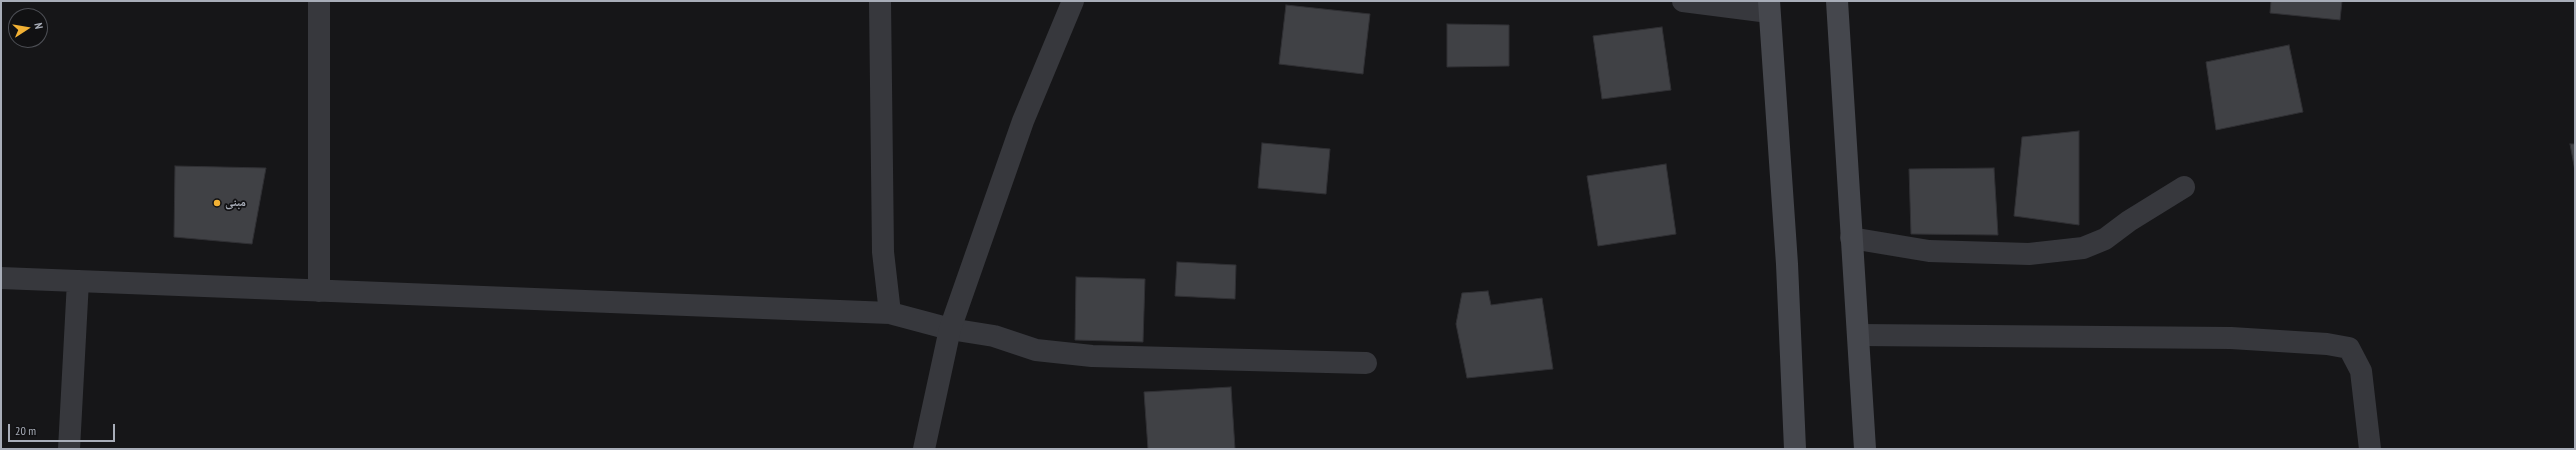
<!DOCTYPE html>
<html>
<head>
<meta charset="utf-8">
<style>
  body { margin:0 }
  #map { position:relative; width:2576px; height:450px; overflow:hidden; background:#161618; font-family:"PT Sans Narrow",sans-serif }
  canvas { display:block }
  .frame { position:absolute; inset:0; border:2px solid #a8adb8; pointer-events:none }
  .north { position:absolute; left:8px; top:8px; width:40px; height:40px; box-sizing:border-box; background:#111113; border:1px solid #4d4f55; border-radius:50%; rotate:78deg; font-size:11px; font-weight:700; line-height:16px; text-align:center; color:#a8adb8 }
  .north::after { content:''; display:block; margin:auto; width:14px; height:18px; background:#f2b134; clip-path:polygon(50% 0,100% 100%,50% 72%,0 100%) }
  .scale { position:absolute; left:8px; top:424px; width:107px; height:18px; box-sizing:border-box; border:2px solid #a8adb8; border-top:0; padding-left:5px; font-size:12px; line-height:14px; white-space:nowrap; color:#a8adb8; -webkit-text-stroke:3px #111113; paint-order:stroke }
</style>
</head>
<body>
<div id="map">
<canvas width="2576" height="450"></canvas>
<div class="frame"></div>
<div class="north">N</div>
<div class="scale">20 m</div>
</div>
<script>
const ctx = document.querySelector('canvas').getContext('2d');
ctx.lineJoin = 'round';
function paint(path, color) {
  ctx.fillStyle = color;
  ctx.fill(path, 'evenodd');
}
function poly(rows) {
  const path = new Path2D();
  for (const r of rows) {
    path.moveTo(r[0], r[1]);
    for (let i = 2; i < r.length; i += 2) path.lineTo(r[i], r[i + 1]);
  }
  return path;
}
function strokePath(path, color, width, dash) {
  ctx.strokeStyle = color;
  ctx.lineWidth = width;
  ctx.lineCap = dash ? 'butt' : 'round';
  ctx.setLineDash(dash || []);
  ctx.stroke(path);
}
function label(font, color, halo, rows, align = 'center') {
  ctx.font = font + ' "PT Sans Narrow","Noto Naskh Arabic",sans-serif';
  ctx.lineWidth = 3.5;
  ctx.setLineDash([]);
  ctx.textBaseline = 'middle';
  ctx.strokeStyle = halo;
  ctx.fillStyle = color;
  for (const [text, x, y, turn = 0] of rows) {
    ctx.save();
    ctx.translate(x, y);
    ctx.rotate((+turn || 0) * Math.PI / 180);
    ctx.textAlign = isNaN(turn) ? turn : align;
    if (halo) ctx.strokeText(text, 0, 0);
    ctx.fillText(text, 0, 0);
    ctx.restore();
  }
}
const building = poly([
  [2271,1,2342,1,2340,20,2270,13,2271,1],
  [1286,5,1370,14,1363,74,1279,64,1286,5],
  [1447,24,1509,25,1509,66,1447,67,1447,24],
  [1662,27,1671,90,1602,99,1593,36,1662,27],
  [2289,45,2303,112,2216,130,2206,62,2289,45],
  [2079,131,2079,225,2014,216,2022,137,2079,131],
  [1262,143,1330,149,1326,194,1258,188,1262,143],
  [2570,144,2575,144,2575,171,2570,144],
  [1666,164,1676,234,1598,246,1587,176,1666,164],
  [175,166,266,168,252,244,174,237,175,166],
  [1994,168,1998,235,1911,234,1909,169,1994,168],
  [1177,262,1236,265,1235,299,1175,296,1177,262],
  [1076,277,1145,279,1143,342,1075,340,1076,277],
  [1488,291,1491,305,1542,298,1553,369,1467,378,1456,324,1462,293,1488,291],
  [1231,387,1235,449,1148,449,1144,392,1231,387]
]);
paint(building, '#404145');
strokePath(building, '#303034', 1);
strokePath(poly([
  [880,1,883,252,890,313],
  [1683,1,1769,12],
  [1851,238,1929,251,2029,254,2083,248,2105,239,2129,221,2184,187],
  [1,278,890,313,950,329,994,336,1036,350,1092,356,1366,363],
  [319,291,319,1],
  [1859,335,2231,338,2327,344,2349,348,2361,371,2370,449],
  [69,449,78,281]
]), '#37383d', 22);
strokePath(poly([
  [924,449,950,329,1023,121,1073,1]
]), '#37383d', 22);
strokePath(poly([
  [1769,1,1787,264,1795,449],
  [1837,1,1865,449]
]), '#45474d', 22);
for (const [x, y, r, color] of [
  [217,203,4,"#f2b134"]
]) {
  const dot = new Path2D();
  dot.arc(x, y, r, 0, 2 * Math.PI);
  ctx.fillStyle = color;
  ctx.fill(dot);
  strokePath(dot, '#111113', 1.5);
}
label('bold 12px', '#a8adb8', '#111113', [
  ["مبنى",225,203]
], 'left');
</script>
</body>
</html>
